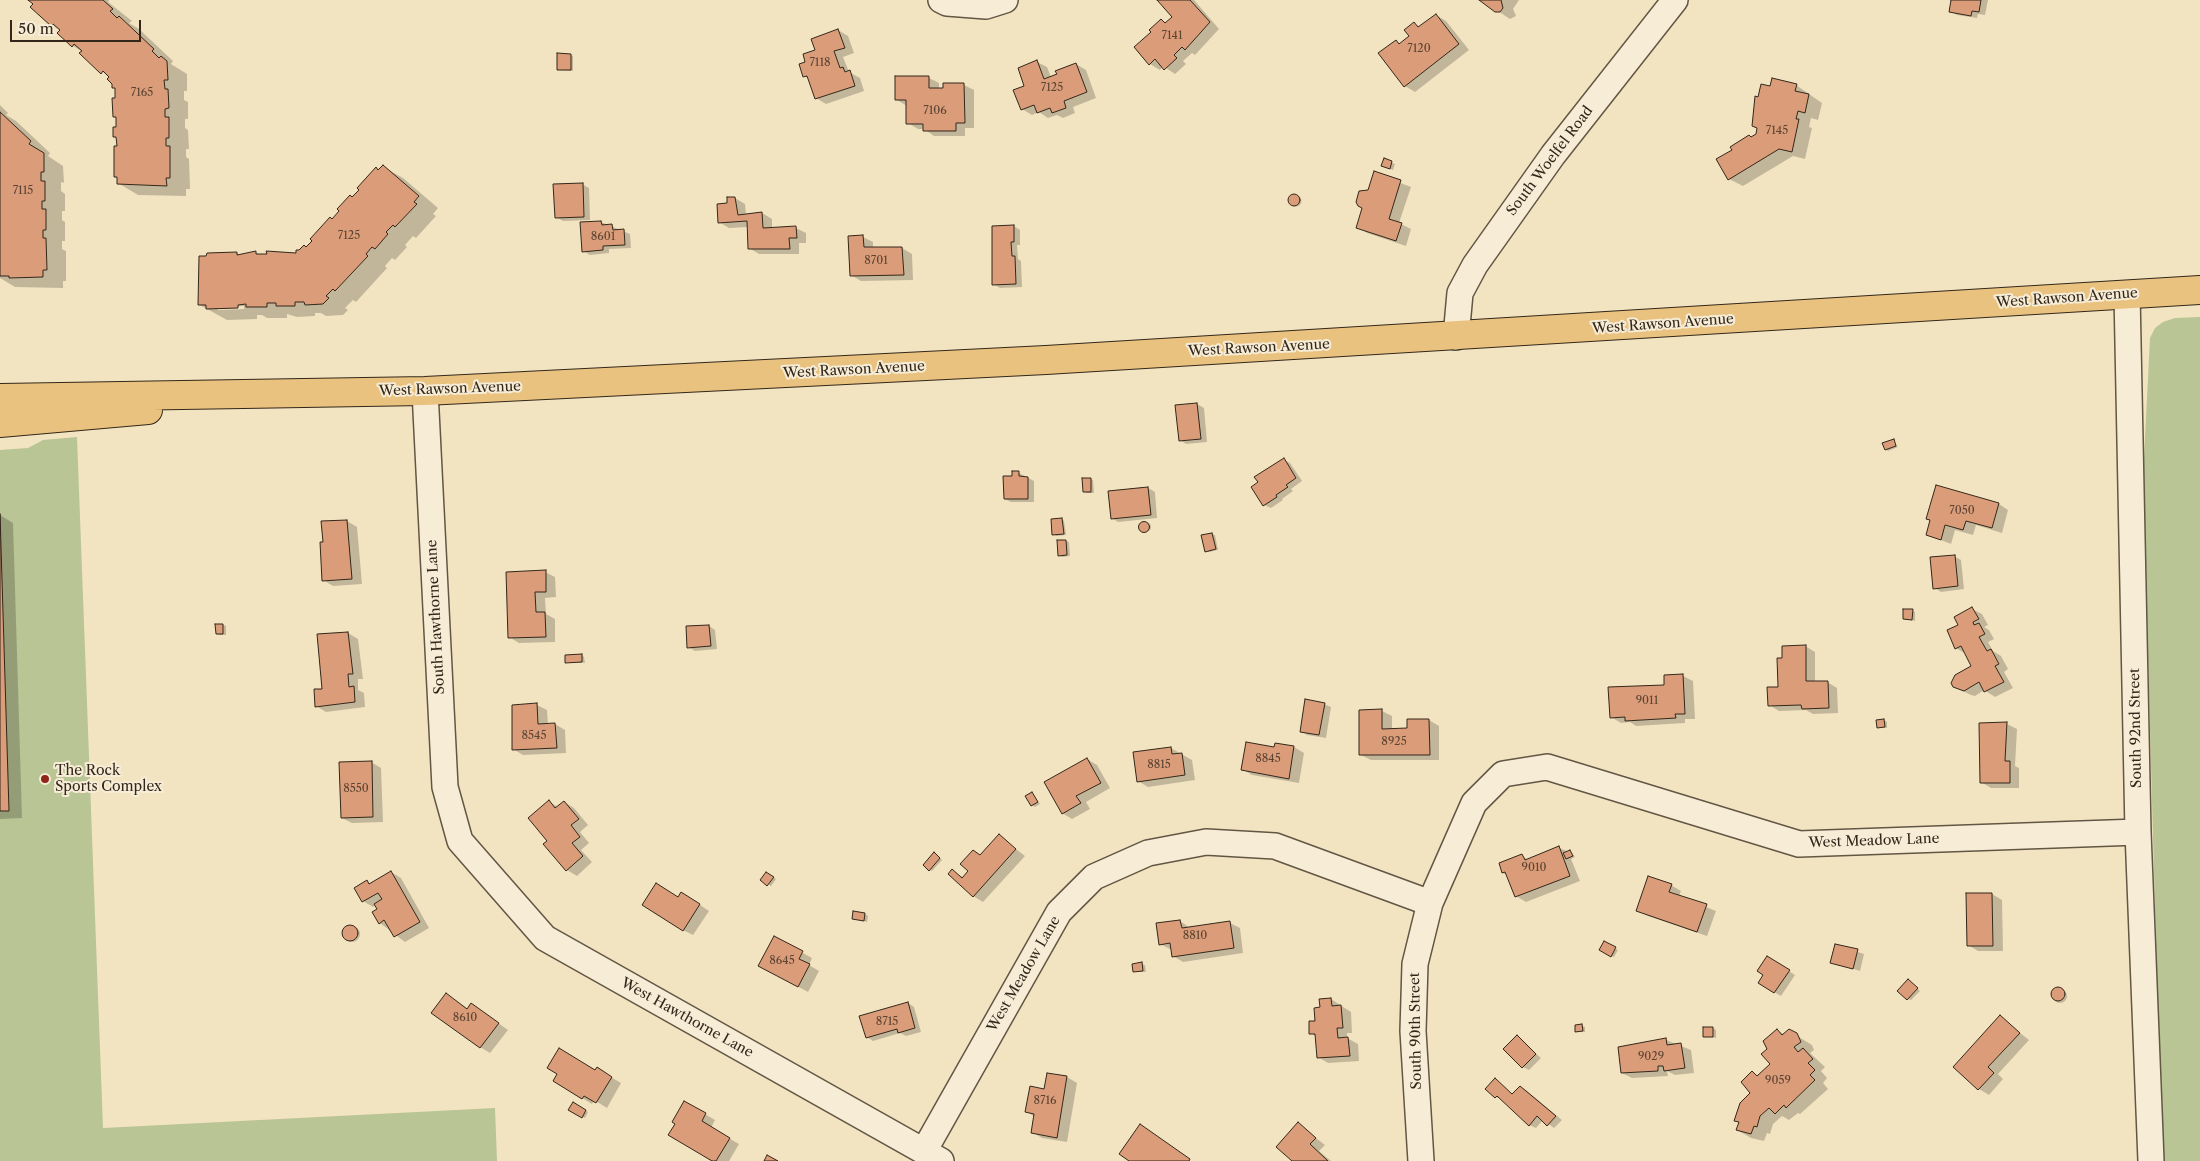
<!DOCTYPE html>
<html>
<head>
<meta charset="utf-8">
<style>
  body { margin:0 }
  #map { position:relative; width:2200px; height:1161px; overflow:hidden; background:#f3e4c1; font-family:"Libre Caslon Text",serif }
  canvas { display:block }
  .scale { position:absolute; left:10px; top:20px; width:131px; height:22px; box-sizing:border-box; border:2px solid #32271a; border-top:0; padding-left:6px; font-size:15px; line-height:18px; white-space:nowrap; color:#32271a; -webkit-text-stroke:4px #f7edd7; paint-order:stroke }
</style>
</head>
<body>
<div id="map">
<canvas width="2200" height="1161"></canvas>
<div class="scale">50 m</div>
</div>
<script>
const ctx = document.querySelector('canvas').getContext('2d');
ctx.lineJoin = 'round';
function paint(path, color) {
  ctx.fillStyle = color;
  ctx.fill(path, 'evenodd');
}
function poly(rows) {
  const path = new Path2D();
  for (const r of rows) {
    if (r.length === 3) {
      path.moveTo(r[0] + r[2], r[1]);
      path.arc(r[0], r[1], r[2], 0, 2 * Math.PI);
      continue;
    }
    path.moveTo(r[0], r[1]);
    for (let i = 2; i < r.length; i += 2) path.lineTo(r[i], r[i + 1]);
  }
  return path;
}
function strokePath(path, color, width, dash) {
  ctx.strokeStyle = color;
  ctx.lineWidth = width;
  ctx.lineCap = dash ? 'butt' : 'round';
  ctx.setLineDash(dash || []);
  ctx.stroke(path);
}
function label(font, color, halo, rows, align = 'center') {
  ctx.font = font + ' "Libre Caslon Text",serif';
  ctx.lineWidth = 4;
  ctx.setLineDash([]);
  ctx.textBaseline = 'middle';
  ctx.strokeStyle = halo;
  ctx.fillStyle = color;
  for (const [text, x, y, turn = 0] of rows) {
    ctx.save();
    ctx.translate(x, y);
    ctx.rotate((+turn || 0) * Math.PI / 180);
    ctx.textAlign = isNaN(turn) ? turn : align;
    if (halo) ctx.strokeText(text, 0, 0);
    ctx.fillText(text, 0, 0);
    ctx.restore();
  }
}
paint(poly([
  [2200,317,2200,1161,2162,1161,2143,477,2150,338,2155,328,2163,322,2175,318],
  [77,437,103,1128,495,1108,497,1161,0,1161,0,450,28,448,43,440]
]), '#b9c594');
paint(poly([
  [30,0,109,0,108,2,132,21,129,23,139,29,173,61,171,64,187,74,187,91,184,91,184,100,188,102,188,119,185,119,185,128,188,130,189,149,186,149,186,157,189,159,190,189,186,189,186,196,138,195,118,183,118,138,114,136,117,128,117,118,114,116,116,89,110,78,81,53,83,52,73,46,61,31,52,25],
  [1159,0,1194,0,1219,29,1195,55,1192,53,1183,61,1186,64,1175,74,1163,66,1160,70,1150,64,1166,24,1174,17],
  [1481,0,1519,0,1513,9,1516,16,1510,19],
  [1952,0,1988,0,1985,15,1978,14,1977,18,1957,15,1951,12],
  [1436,15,1446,21,1469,50,1415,92,1405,86,1380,54,1396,41,1401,44,1411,36,1414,24,1420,27],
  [838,30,848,36,854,53,843,57,849,72,860,78,864,91,826,104,816,98,810,79,804,76,807,63,816,51],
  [571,55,573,56,573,71,558,70],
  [1037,62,1047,67,1051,77,1076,64,1086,70,1096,98,1073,107,1075,113,1063,118,1057,115,1048,118,1039,112,1032,115,1022,109,1026,86],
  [929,78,939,83,939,89,944,89,944,84,964,85,974,90,974,128,965,128,965,136,934,136,924,129,918,129,908,123,907,106,897,100],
  [1762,85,1771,88,1796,85,1822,103,1818,120,1811,118,1809,127,1812,128,1805,159,1793,156,1743,186,1729,179,1752,138,1757,135,1758,129,1753,126,1756,114,1753,112],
  [0,105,8,113,6,115,16,121,50,153,48,156,63,166,64,183,61,182,61,191,65,194,65,211,62,211,62,220,65,222,65,241,62,241,62,249,66,251,66,281,63,281,63,288,15,287,0,278],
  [1385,160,1395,164,1393,170,1385,167],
  [383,167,403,178,438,208,433,214,436,216,416,238,413,236,405,245,407,247,395,260,392,258,385,266,387,268,356,302,353,300,345,308,348,310,343,315,326,316,321,313,315,313,315,316,297,317,287,314,287,318,267,318,262,315,257,315,257,319,227,320,200,305,236,253,240,255,256,253,261,255,297,254,307,248],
  [244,306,244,309,218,310,218,307],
  [1374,173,1411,187,1399,223,1411,229,1406,246,1367,233,1357,227],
  [582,184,589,188,590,220,563,221,556,217],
  [1296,201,5.5],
  [735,198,745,204,746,215,762,213,772,219,772,229,796,228,806,233,806,243,799,243,799,254,759,254,749,248,748,227,729,228,719,222],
  [601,222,630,234,631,248,609,249,609,253,590,255,583,251],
  [1014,226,1020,230,1020,245,1017,245,1018,259,1021,261,1022,287,1000,288,993,284],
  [863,237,873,242,873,248,902,248,912,254,913,280,861,281,851,275],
  [1197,404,1204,408,1207,442,1186,444,1180,440,1176,406],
  [1893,440,1898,447,1888,451,1886,449],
  [1284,460,1290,463,1302,481,1291,489,1293,491,1282,499,1283,500,1271,508,1264,505],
  [1019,473,1034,481,1034,502,1011,502,1005,499,1014,477],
  [1090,479,1093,480,1094,493,1087,493,1084,491],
  [1148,488,1155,492,1157,518,1118,522,1112,518,1109,492],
  [1999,504,2008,510,2002,533,1976,525,1973,535,1955,530,1951,544,1928,535,1931,521,1927,519],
  [0,515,13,523,22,818,0,819],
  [1062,519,1064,521,1066,535,1056,536,1054,534],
  [347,521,357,527,362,584,333,586,323,580,324,543],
  [1146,527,5],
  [1212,534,1215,535,1218,550,1209,552,1206,551],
  [1066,541,1069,542,1070,556,1062,557,1059,555],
  [1954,556,1961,560,1964,589,1941,592,1935,588],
  [545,572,555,577,556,597,545,598,546,614,555,619,555,642,519,643,509,637],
  [1972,609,1982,614,1988,625,1984,627,1989,630,1994,639,1988,642,1993,651,2001,656,2008,669,2004,672,2013,688,1995,697,1984,690,1975,696,1971,695,1954,687,1972,666,1966,654,1956,648,1959,626],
  [1912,610,1915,612,1915,621,1904,619],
  [223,625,226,626,226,635,220,635,217,634],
  [709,626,715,630,717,649,695,651,688,647],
  [348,633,358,639,363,679,358,679,358,690,364,693,365,707,326,712,316,706],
  [1805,646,1815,652,1815,682,1827,682,1837,688,1838,713,1813,714,1806,710,1779,711,1769,705,1779,688,1784,659],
  [582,655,584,657,585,663,566,662],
  [1683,676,1693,681,1695,719,1685,719,1685,723,1636,726,1630,722,1621,723,1611,717,1665,686,1665,677],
  [1324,704,1331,707,1326,738,1307,735,1301,731],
  [537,705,547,710,548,725,555,724,565,730,566,753,523,755,513,749],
  [1382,711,1392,716,1392,730,1408,729,1429,720,1439,726,1439,760,1371,760,1361,755],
  [1884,720,1887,722,1887,728,1878,727],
  [1980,724,2007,724,2017,729,2015,766,2019,768,2019,788,1991,788,1981,782],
  [1276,744,1294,747,1304,753,1299,783,1252,775,1242,769,1275,749],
  [1171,748,1192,760,1195,780,1148,787,1138,781],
  [1087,759,1097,765,1110,788,1086,802,1090,809,1072,819,1062,813],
  [371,762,381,768,383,822,352,823,342,818],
  [1032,793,1040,804,1035,807,1032,805],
  [549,802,558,807,564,802,574,808,588,825,580,832,589,843,581,850,592,862,577,876,567,870,548,841],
  [999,836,1025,856,983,902,973,896,953,871,964,878],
  [1559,848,1572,853,1575,857,1571,859,1580,881,1526,902,1516,896,1507,875,1503,873,1500,864,1522,856,1529,860],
  [937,855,942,860,932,871,930,870],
  [391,872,401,878,429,928,405,942,380,923,379,909,376,905,373,907,363,901,367,882,371,884],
  [766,873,776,879,771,886,761,880],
  [1671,885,1681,891,1679,896,1716,911,1707,936,1648,916,1638,911],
  [1992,894,2002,900,2003,951,1978,951,1968,945],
  [679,898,691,899,709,911,693,935,683,930],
  [865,914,868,916,867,922,853,918],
  [1180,921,1190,928,1230,923,1240,928,1243,953,1183,962,1173,956,1172,950,1160,944],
  [352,934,8],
  [774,937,812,958,809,965,819,971,808,992,769,971],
  [1604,943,1618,950,1614,957,1600,950],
  [1836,945,1864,954,1860,971,1832,962],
  [1768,958,1795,975,1781,996,1774,992,1765,975],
  [1142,964,1145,965,1146,972,1134,971],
  [1911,982,1920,991,1911,1000,1908,999],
  [2060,996,7],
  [446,995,468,1009,471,1004,508,1030,490,1053,480,1047],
  [1331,999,1351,1012,1352,1033,1347,1033,1347,1038,1358,1044,1359,1061,1328,1063,1318,1057,1317,1037,1311,1033,1321,1009],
  [908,1003,914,1007,921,1032,906,1036,900,1033,873,1041,867,1037],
  [2000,1017,2029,1040,1998,1074,2003,1079,1989,1095,1979,1089,1955,1067],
  [1582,1026,1585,1027,1585,1032,1577,1031],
  [1713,1028,1716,1030,1716,1038,1704,1036],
  [1777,1030,1785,1035,1789,1031,1812,1045,1814,1050,1810,1053,1825,1067,1821,1071,1827,1078,1823,1083,1828,1089,1800,1114,1798,1113,1789,1120,1782,1116,1773,1124,1770,1134,1767,1133,1764,1141,1751,1138,1737,1130,1740,1122,1736,1120,1752,1093,1752,1073,1759,1077,1771,1064,1769,1049],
  [1517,1037,1541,1058,1529,1070,1523,1067],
  [1666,1040,1691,1050,1694,1073,1675,1075,1667,1071,1668,1076,1632,1078,1622,1073],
  [597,1069,621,1083,607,1108,594,1100,592,1104,554,1081],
  [1048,1074,1067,1077,1077,1083,1067,1142,1042,1138,1032,1132,1035,1117,1027,1112,1045,1090],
  [1495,1080,1513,1095,1521,1087,1527,1091,1562,1120,1554,1128,1543,1120,1536,1128,1529,1125,1503,1100,1496,1097],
  [685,1102,715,1120,711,1128,739,1144,729,1161,714,1161,676,1123],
  [574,1104,588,1112,585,1118,570,1109],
  [1298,1124,1325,1145,1319,1151,1331,1161,1294,1161]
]), '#0003');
const building = poly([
  [28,0,103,0,113,9,110,11,117,18,119,16,154,49,152,51,159,58,161,56,167,61,168,80,164,80,165,89,168,89,169,108,165,109,165,117,169,117,169,138,166,138,166,146,170,146,170,178,166,178,167,186,117,184,117,177,114,177,114,146,117,146,116,137,113,137,113,127,116,127,116,117,113,117,112,98,115,98,115,88,112,88,112,84,107,79,109,77,103,71,101,74,79,53,82,51,74,44,72,47,57,33,60,30,53,24,51,26,30,7,33,4,28,0],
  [1157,0,1190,0,1210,22,1185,50,1182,47,1174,55,1177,58,1164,70,1155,59,1149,65,1134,47,1151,32,1149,30,1161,19,1165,23,1172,17,1157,0],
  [1479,0,1501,0,1503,8,1500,12,1495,12,1479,0],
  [1951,0,1981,0,1979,12,1972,11,1971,16,1949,12,1951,0],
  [1436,14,1459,44,1404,87,1378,53,1396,40,1399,44,1409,36,1404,30,1414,22,1418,27,1436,14],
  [838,29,845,48,834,51,840,68,843,67,845,72,850,70,855,86,815,99,807,76,803,77,799,64,805,62,803,54,815,50,811,39,838,29],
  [557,53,571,54,571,70,557,70,557,53],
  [1037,60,1044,79,1057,74,1055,71,1076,63,1087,92,1064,101,1066,108,1052,113,1050,108,1037,113,1034,105,1021,110,1013,90,1024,86,1018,68,1037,60],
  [895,76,929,76,929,88,943,88,943,83,964,83,965,123,956,123,956,131,923,131,923,124,906,124,906,100,895,100,895,76],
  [1772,78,1797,84,1795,91,1809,94,1805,113,1798,111,1796,119,1799,119,1792,152,1779,149,1728,180,1716,159,1732,150,1730,147,1749,135,1751,137,1756,134,1757,128,1752,126,1755,96,1758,97,1761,84,1770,86,1772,78],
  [0,112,31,141,29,144,44,153,44,172,41,172,41,181,45,181,45,201,42,201,42,209,46,209,46,230,43,230,43,238,46,238,47,270,43,270,43,277,9,278,9,276,0,276,0,112],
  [1384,158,1392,161,1390,169,1381,166,1384,158],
  [383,165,419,196,414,202,417,204,395,227,393,225,386,232,388,234,375,249,372,247,366,254,368,256,335,291,333,289,326,296,329,298,323,304,305,305,304,302,295,302,295,306,276,306,276,303,267,303,267,307,246,307,246,304,238,305,238,308,206,309,206,305,198,305,199,256,206,256,207,253,237,252,237,255,256,251,256,254,267,254,266,251,296,253,296,250,299,250,304,245,306,247,312,241,310,239,330,217,332,219,339,211,337,209,350,195,352,197,359,190,357,188,376,167,378,170,383,165],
  [1374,171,1401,180,1389,219,1402,223,1396,241,1356,228,1362,208,1358,206,1356,202,1359,191,1368,190,1374,171],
  [583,183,584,217,555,218,553,184,583,183],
  [1294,200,6],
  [727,197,735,197,738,215,762,212,763,228,796,226,797,238,789,238,790,249,748,249,747,221,718,223,717,204,727,203,727,197],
  [601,221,602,225,612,224,613,230,624,229,625,245,603,246,603,250,582,252,580,222,601,221],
  [1014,225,1014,242,1011,242,1012,256,1015,256,1016,284,992,285,992,226,1014,225],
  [863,235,864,247,902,247,904,275,850,276,848,236,863,235],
  [1197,403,1201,439,1179,441,1175,405,1197,403],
  [1894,439,1896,446,1885,450,1882,443,1894,439],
  [1284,458,1296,478,1286,485,1288,487,1276,495,1277,497,1263,506,1251,487,1258,482,1254,477,1284,458],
  [1012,471,1019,471,1019,476,1028,477,1028,499,1004,499,1003,476,1012,476,1012,471],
  [1082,478,1091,478,1091,492,1083,492,1082,478],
  [1936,485,1999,503,1992,528,1966,521,1963,530,1945,525,1941,540,1926,535,1930,520,1926,519,1936,485],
  [1148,487,1151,515,1111,519,1108,491,1148,487],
  [0,514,9,811,0,811,0,514],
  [1062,518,1064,534,1052,535,1051,519,1062,518],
  [347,520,352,579,322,581,320,542,323,542,321,521,347,520],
  [1144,527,5.5],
  [1212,533,1216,549,1205,552,1201,535,1212,533],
  [1057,540,1066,540,1067,555,1058,556,1057,540],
  [1955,555,1958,586,1933,589,1930,557,1955,555],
  [546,570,546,592,535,592,536,612,545,612,546,637,508,638,506,572,546,570],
  [1972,607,1979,619,1973,622,1974,625,1979,623,1985,634,1979,637,1987,651,1991,649,1999,664,1995,666,2004,682,1984,692,1979,682,1964,691,1953,687,1951,683,1955,675,1971,666,1961,646,1955,649,1947,630,1958,625,1954,617,1972,607],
  [1903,609,1913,609,1912,620,1903,619,1903,609],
  [215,624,223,624,223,634,216,634,215,624],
  [709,625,711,646,687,648,686,626,709,625],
  [348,632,353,674,348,674,349,687,354,686,355,702,315,707,314,689,322,689,317,634,348,632],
  [1806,645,1806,681,1828,681,1829,708,1802,709,1801,705,1768,706,1767,687,1778,687,1777,658,1782,658,1782,646,1806,645],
  [582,654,582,662,565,663,565,655,582,654],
  [1683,674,1685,714,1675,714,1676,718,1625,721,1625,717,1610,718,1608,687,1664,685,1664,675,1683,674],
  [1305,699,1325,703,1319,735,1300,732,1305,699],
  [537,703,538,724,555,723,557,748,512,750,512,705,537,703],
  [1382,709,1382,729,1407,728,1407,719,1429,719,1430,755,1359,755,1359,710,1382,709],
  [1884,719,1885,727,1877,728,1876,720,1884,719],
  [2007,722,2005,761,2010,761,2010,783,1980,783,1979,723,2007,722],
  [1246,742,1274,747,1275,743,1294,746,1289,779,1241,770,1246,742],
  [1171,747,1172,754,1182,753,1185,775,1137,782,1133,752,1171,747],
  [1087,758,1101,783,1076,796,1081,803,1062,814,1044,782,1087,758],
  [372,761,373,817,341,818,339,762,372,761],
  [1032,792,1038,802,1031,806,1025,796,1032,792],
  [549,800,555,808,564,801,579,819,571,825,580,837,572,843,583,856,566,871,543,844,547,841,528,818,549,800],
  [999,834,1016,849,973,897,948,874,952,869,962,878,968,871,960,864,973,850,980,855,999,834],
  [1559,846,1570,876,1515,897,1505,872,1502,873,1499,863,1522,854,1525,860,1559,846],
  [1570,850,1573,856,1566,859,1563,853,1570,850],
  [934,852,940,858,929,871,923,865,934,852],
  [391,871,420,922,394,937,384,920,379,924,372,912,377,909,374,904,382,899,378,893,362,902,354,888,367,880,369,884,391,871],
  [766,872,774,877,767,886,760,880,766,872],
  [1648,876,1672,884,1669,892,1707,904,1697,932,1636,911,1648,876],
  [656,883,678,897,681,892,700,904,683,931,642,905,656,883],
  [1966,893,1992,893,1993,946,1967,946,1966,893],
  [853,911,865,913,864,921,852,919,853,911],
  [1180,920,1182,928,1230,921,1234,948,1172,957,1170,943,1159,945,1156,923,1180,920],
  [350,933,8],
  [774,936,803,951,799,959,810,964,798,987,758,966,774,936],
  [1604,941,1616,947,1611,957,1599,950,1604,941],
  [1835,944,1858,949,1853,969,1830,963,1835,944],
  [1767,956,1790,970,1774,993,1758,983,1763,975,1757,971,1767,956],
  [1142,962,1143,971,1133,972,1132,964,1142,962],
  [1908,979,1918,988,1907,1000,1897,991,1908,979],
  [2058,994,7],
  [446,993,467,1009,471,1003,499,1023,480,1048,431,1013,446,993],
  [1331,998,1332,1006,1341,1005,1343,1028,1337,1028,1338,1038,1348,1037,1350,1056,1317,1058,1315,1034,1309,1034,1309,1021,1315,1021,1314,1008,1320,1007,1319,999,1331,998],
  [908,1002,915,1028,898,1033,897,1029,866,1038,859,1016,908,1002],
  [2000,1015,2020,1033,1988,1067,1994,1073,1978,1090,1953,1067,2000,1015],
  [1582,1024,1583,1031,1575,1032,1575,1025,1582,1024],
  [1703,1027,1713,1027,1713,1037,1703,1037,1703,1027],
  [1777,1029,1782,1035,1789,1029,1797,1033,1801,1042,1794,1047,1798,1052,1803,1048,1813,1059,1808,1063,1815,1070,1810,1075,1815,1080,1786,1108,1784,1105,1775,1114,1769,1108,1760,1116,1757,1127,1754,1126,1751,1134,1736,1130,1739,1122,1734,1121,1740,1103,1750,1093,1741,1082,1752,1071,1757,1076,1770,1064,1761,1054,1767,1049,1763,1041,1777,1029],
  [1517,1035,1536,1054,1522,1068,1503,1049,1517,1035],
  [1666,1038,1667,1045,1681,1043,1685,1068,1664,1071,1663,1066,1658,1066,1658,1071,1621,1073,1618,1047,1666,1038],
  [559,1048,595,1070,597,1067,612,1077,596,1103,584,1096,582,1099,553,1081,557,1074,547,1068,559,1048],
  [1047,1073,1067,1076,1057,1138,1031,1133,1034,1114,1025,1112,1030,1086,1044,1089,1047,1073],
  [1495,1078,1512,1094,1520,1086,1556,1116,1547,1126,1537,1116,1529,1126,1497,1096,1495,1098,1485,1089,1495,1078],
  [684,1101,706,1113,702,1121,730,1138,716,1161,712,1161,668,1135,675,1124,672,1122,684,1101],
  [573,1102,586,1110,582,1118,568,1110,573,1102],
  [1298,1122,1316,1138,1310,1144,1328,1161,1292,1161,1276,1147,1298,1122],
  [1140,1124,1190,1159,1189,1161,1129,1161,1119,1154,1140,1124],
  [767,1155,778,1161,764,1161,767,1155]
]);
paint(building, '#da9c79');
strokePath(building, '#32271a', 1);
const minor = poly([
  [941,0,947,3,986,6,1005,0],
  [2127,294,2138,832,2151,1161],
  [1456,337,1460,293,1475,265,1553,155,1675,0],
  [425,391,445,787,460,841,545,938,941,1161],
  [924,1151,1059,912,1094,877,1148,853,1206,842,1275,846,1430,903],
  [1421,1161,1413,1031,1415,964,1430,903,1474,803,1503,774,1547,767,1799,844,2138,832]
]);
const major = poly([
  [0,398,425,391,1046,360,2200,290],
  [0,423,148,410]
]);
strokePath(minor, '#625644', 28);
strokePath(major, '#32271a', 30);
strokePath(minor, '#f7edd7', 25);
strokePath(major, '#eac280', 28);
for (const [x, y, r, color] of [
  [45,779,5,"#8f2418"]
]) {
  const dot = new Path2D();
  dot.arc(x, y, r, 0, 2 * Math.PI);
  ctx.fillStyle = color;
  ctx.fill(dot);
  strokePath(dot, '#f7edd7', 2);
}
label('11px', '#5c4432', null, [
  ["7141",1172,36],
  ["7120",1419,49],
  ["7118",820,63],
  ["7125",1052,88],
  ["7165",142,93],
  ["7106",935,111],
  ["7145",1777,131],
  ["7115",23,191],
  ["7125",349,236],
  ["8601",603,237],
  ["8701",876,261],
  ["7050",1962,511],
  ["9011",1647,701],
  ["8545",534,736],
  ["8925",1394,742],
  ["8845",1268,759],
  ["8815",1159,765],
  ["8550",356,789],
  ["9010",1534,868],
  ["8810",1195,936],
  ["8645",782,961],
  ["8610",465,1018],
  ["8715",887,1022],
  ["9029",1651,1057],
  ["9059",1778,1081],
  ["8716",1045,1101]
]);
label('14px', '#32271a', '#f7edd7', [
  ["South Woelfel Road",1550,161,-53],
  ["West Rawson Avenue",2067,298,-4],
  ["West Rawson Avenue",1663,324,-4],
  ["West Rawson Avenue",1259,348,-3],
  ["West Rawson Avenue",854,370,-3],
  ["West Rawson Avenue",450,389,-2],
  ["South Hawthorne Lane",436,617,-93],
  ["South 92nd Street",2136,728,-91],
  ["West Meadow Lane",1874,841,-2],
  ["West Meadow Lane",1024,974,-60],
  ["West Hawthorne Lane",687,1018,29],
  ["South 90th Street",1416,1031,-91]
]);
label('14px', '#32271a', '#f7edd7', [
  ["The Rock",55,771],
  ["Sports Complex",55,787]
], 'left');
</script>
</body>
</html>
